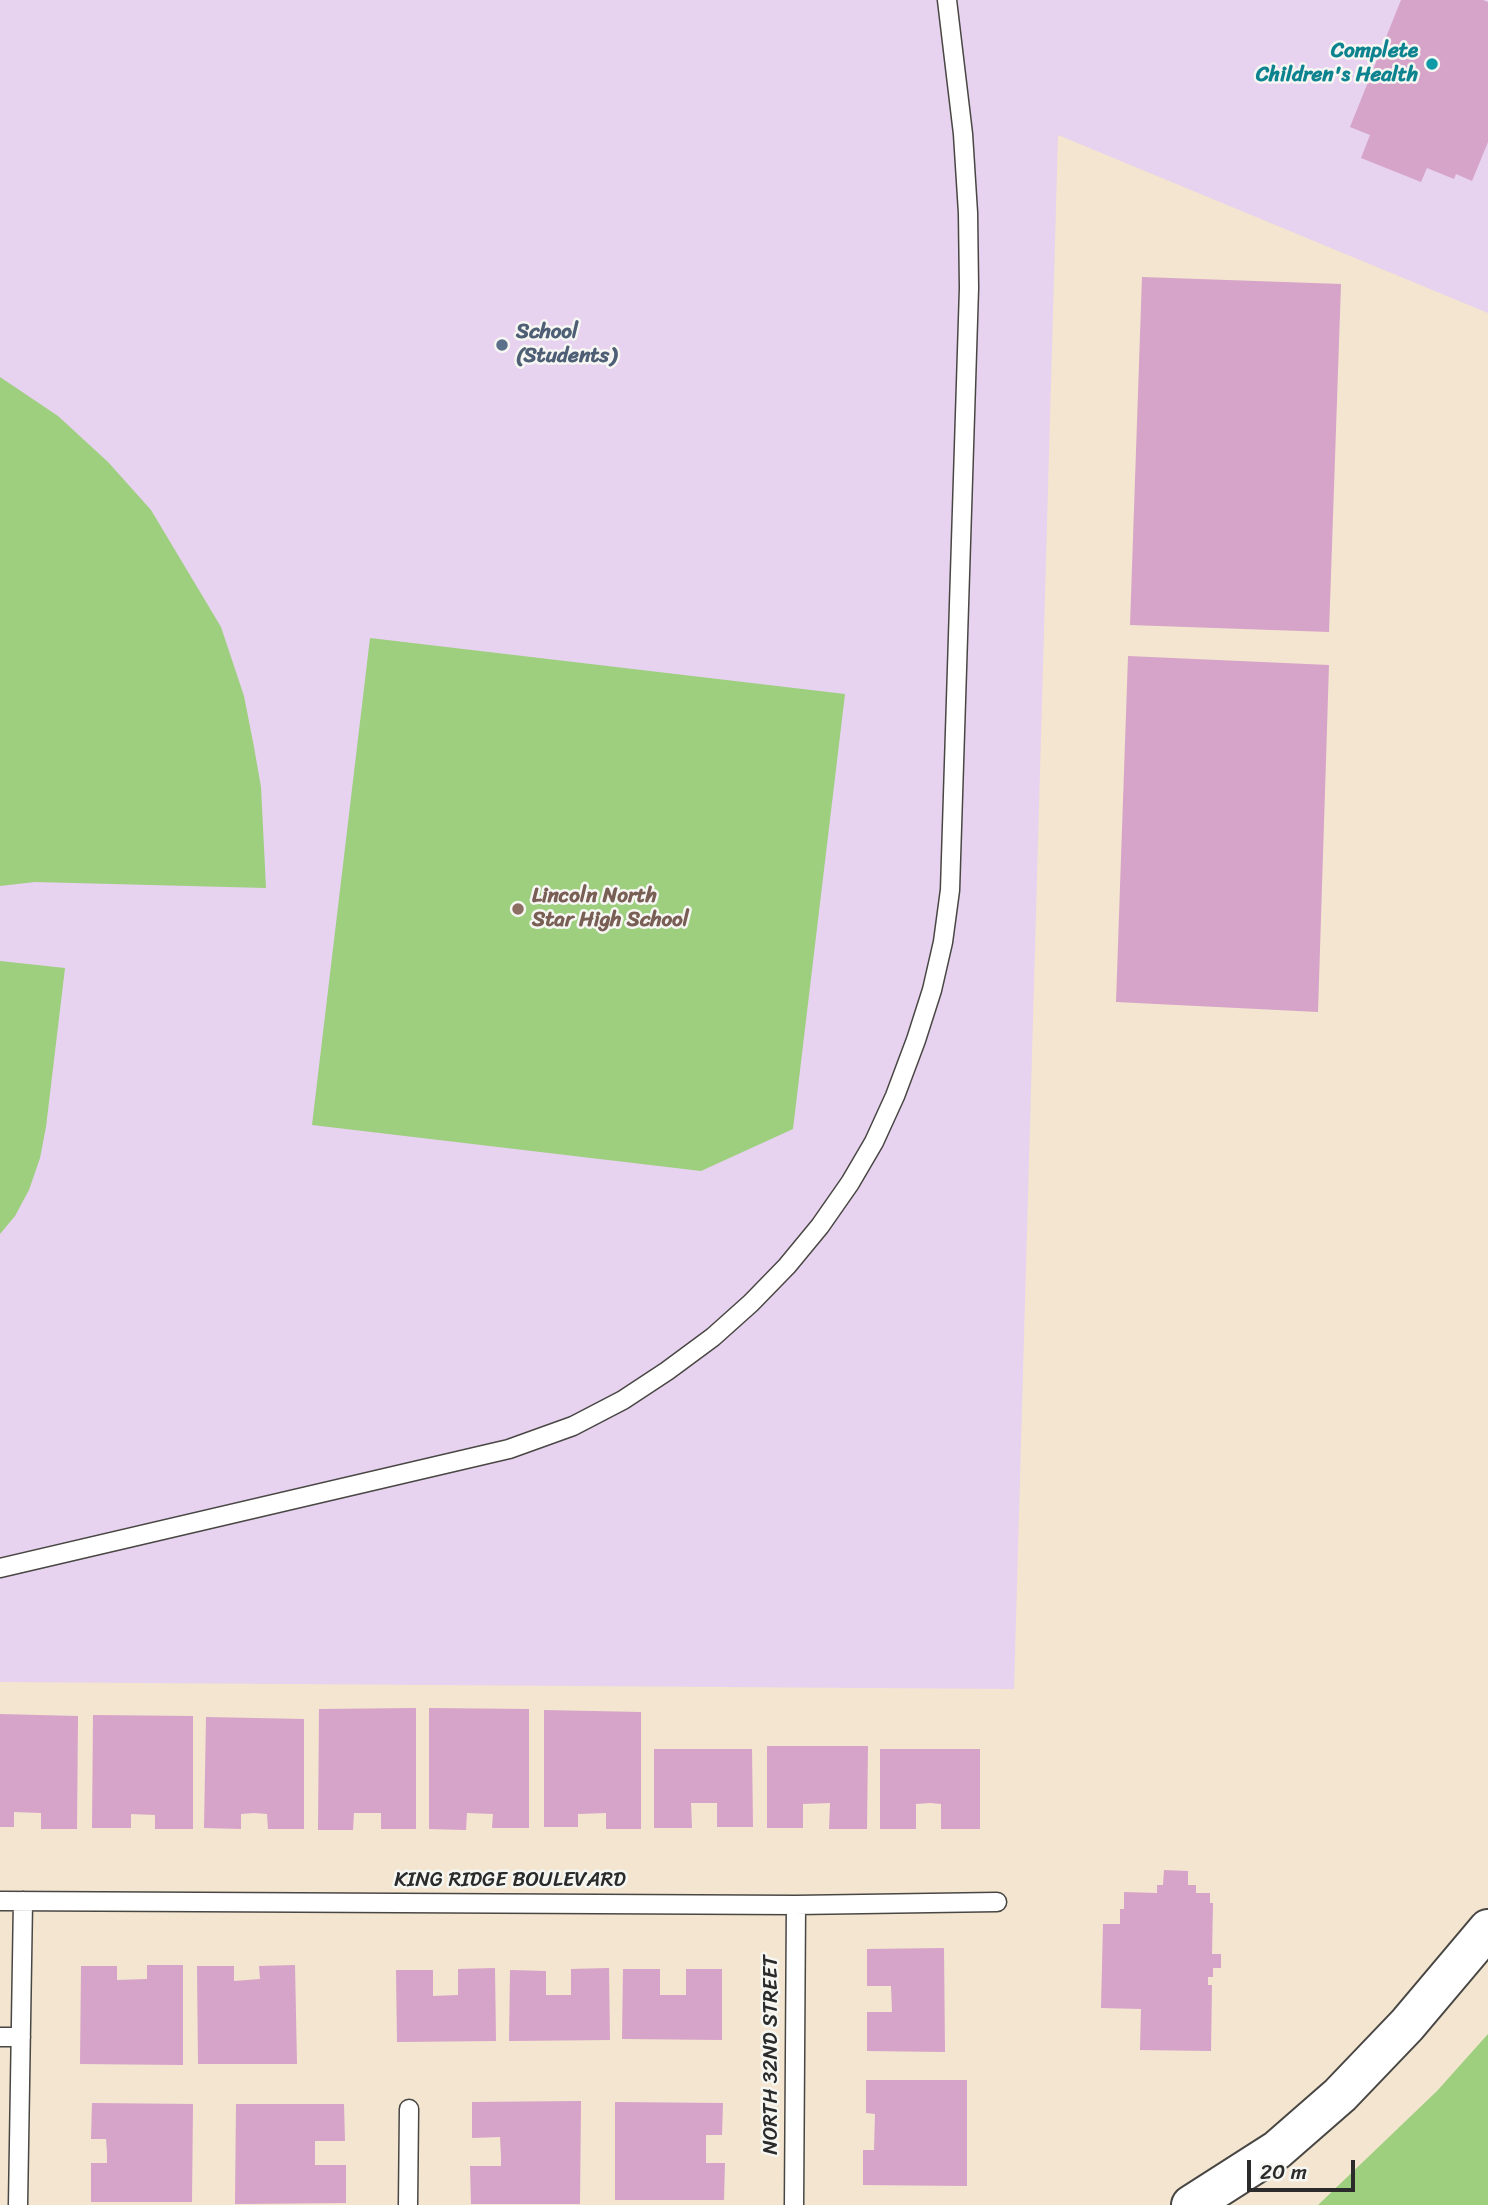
<!DOCTYPE html>
<html>
<head>
<meta charset="utf-8">
<style>
  body { margin:0 }
  #map { position:relative; width:1488px; height:2205px; overflow:hidden; background:#f3e5cf; font-family:Sriracha,sans-serif }
  canvas { display:block }
  .scale { position:absolute; left:1247px; top:2160px; width:108px; height:32px; box-sizing:border-box; border:4px solid #2b2b2b; border-top:0; padding-left:9px; font-size:21px; line-height:24px; white-space:nowrap; color:#2b2b2b; -webkit-text-stroke:5px #f6f6f2; paint-order:stroke }
</style>
</head>
<body>
<div id="map">
<canvas width="1488" height="2205"></canvas>
<div class="scale">20 m</div>
</div>
<script>
const ctx = document.querySelector('canvas').getContext('2d');
ctx.lineJoin = 'round';
function paint(path, color) {
  ctx.fillStyle = color;
  ctx.fill(path, 'evenodd');
}
function poly(rows) {
  const path = new Path2D();
  for (const r of rows) {
    path.moveTo(r[0], r[1]);
    for (let i = 2; i < r.length; i += 2) path.lineTo(r[i], r[i + 1]);
  }
  return path;
}
function strokePath(path, color, width, dash) {
  ctx.strokeStyle = color;
  ctx.lineWidth = width;
  ctx.lineCap = dash ? 'butt' : 'round';
  ctx.setLineDash(dash || []);
  ctx.stroke(path);
}
function label(font, color, halo, rows, align = 'center') {
  ctx.font = font + ' Sriracha,sans-serif';
  ctx.lineWidth = 5;
  ctx.setLineDash([]);
  ctx.textBaseline = 'middle';
  ctx.strokeStyle = halo;
  ctx.fillStyle = color;
  for (const [text, x, y, turn = 0] of rows) {
    ctx.save();
    ctx.translate(x, y);
    ctx.rotate((+turn || 0) * Math.PI / 180);
    ctx.textAlign = isNaN(turn) ? turn : align;
    if (halo) ctx.strokeText(text, 0, 0);
    ctx.fillText(text, 0, 0);
    ctx.restore();
  }
}
paint(poly([
  [0,0,1488,0,1488,313,1058,135,1014,1689,0,1682]
]), '#e7d2ef');
paint(poly([
  [0,377,58,416,108,462,151,510,221,627,244,696,254,747,261,787,266,888,35,882,0,886],
  [370,638,845,694,793,1129,701,1171,312,1125],
  [0,961,65,968,46,1127,40,1158,29,1190,15,1216,0,1234],
  [1488,2034,1488,2205,1318,2205,1437,2091]
]), '#9dcf7f');
paint(poly([
  [1401,0,1483,0,1488,2,1488,142,1472,181,1456,174,1454,179,1427,168,1421,182,1361,158,1370,135,1350,127],
  [1142,277,1341,284,1329,632,1130,625],
  [1128,656,1329,665,1318,1012,1116,1002],
  [416,1708,416,1829,381,1829,381,1813,354,1813,353,1830,318,1830,319,1709],
  [429,1708,529,1709,529,1828,492,1828,493,1814,467,1813,466,1830,429,1829],
  [544,1710,641,1712,641,1829,606,1829,606,1813,578,1814,578,1827,544,1827],
  [0,1714,78,1716,77,1829,41,1829,41,1813,14,1812,14,1827,0,1827],
  [93,1715,193,1716,193,1829,155,1829,155,1815,131,1814,131,1828,92,1828],
  [206,1717,304,1719,304,1829,268,1829,267,1814,254,1813,241,1814,241,1829,204,1828],
  [767,1746,868,1746,867,1829,829,1829,830,1803,803,1804,803,1828,767,1828],
  [654,1749,752,1749,753,1827,717,1827,717,1803,691,1803,692,1828,654,1828],
  [880,1749,980,1749,980,1829,941,1829,941,1804,930,1803,916,1804,916,1829,880,1829],
  [1164,1870,1188,1871,1188,1885,1196,1885,1196,1893,1210,1893,1210,1903,1213,1903,1212,1954,1221,1954,1221,1968,1213,1968,1213,1977,1208,1977,1208,1985,1212,1985,1211,2051,1140,2050,1141,2009,1101,2008,1103,1924,1120,1924,1120,1909,1124,1909,1124,1892,1157,1893,1157,1885,1163,1885],
  [944,1948,945,2052,867,2051,867,2012,892,2012,891,1986,867,1986,867,1949],
  [147,1965,183,1965,183,2065,80,2064,81,1966,117,1966,117,1980,147,1979],
  [295,1965,297,2064,198,2064,197,1966,234,1966,234,1981,260,1979,259,1966],
  [495,1968,496,2041,397,2042,396,1970,433,1970,433,1996,458,1995,458,1969],
  [609,1968,610,2040,509,2041,510,1970,546,1971,546,1995,571,1995,571,1969],
  [623,1969,660,1969,660,1995,686,1995,686,1969,722,1969,722,2040,622,2039],
  [866,2080,967,2080,967,2186,863,2185,863,2150,874,2150,875,2114,866,2113],
  [581,2101,580,2204,471,2204,470,2166,501,2166,501,2156,500,2137,472,2138,472,2102],
  [615,2102,723,2103,722,2135,706,2135,706,2163,725,2163,724,2200,615,2200],
  [92,2103,193,2104,192,2202,91,2202,91,2163,107,2163,107,2153,106,2139,91,2139],
  [236,2104,344,2104,345,2141,315,2141,315,2165,346,2165,346,2203,235,2204]
]), '#d6a3c9');
const service = poly([
  [0,1568,509,1449,573,1426,623,1400,667,1371,713,1337,751,1303,787,1266,820,1226,850,1183,874,1142,895,1096,916,1040,932,990,943,942,950,890,969,288,968,213,963,134,947,0],
  [0,1901,796,1905,997,1902],
  [0,2037,21,2037],
  [18,2205,23,1901],
  [408,2205,409,2109],
  [794,2205,796,1905]
]);
const tertiary = poly([
  [1191,2205,1277,2150,1340,2095,1407,2025,1488,1929]
]);
strokePath(service, '#494744', 21);
strokePath(tertiary, '#494744', 42);
strokePath(service, '#fff', 18);
strokePath(tertiary, '#fff', 38);
for (const [x, y, r, color] of [
  [1432,64,7,"#0f9aa8"],
  [502,345,7,"#5c6f8a"],
  [518,909,7,"#8d6e63"]
]) {
  const dot = new Path2D();
  dot.arc(x, y, r, 0, 2 * Math.PI);
  ctx.fillStyle = color;
  ctx.fill(dot);
  strokePath(dot, '#f6f6f2', 2.5);
}
label('bold 21px', '#0d838f', '#f6f6f2', [
  ["Complete",1418,52],
  ["Children's Health",1418,76]
], 'right');
label('bold 21px', '#4e5e75', '#f6f6f2', [
  ["School",516,333],
  ["(Students)",516,357]
], 'left');
label('bold 21px', '#785e54', '#f6f6f2', [
  ["Lincoln North",532,897],
  ["Star High School",532,921]
], 'left');
label('21px', '#2b2b2b', '#f6f6f2', [
  ["KING RIDGE BOULEVARD",510,1881],
  ["NORTH 32ND STREET",772,2055,-90]
]);
</script>
</body>
</html>
